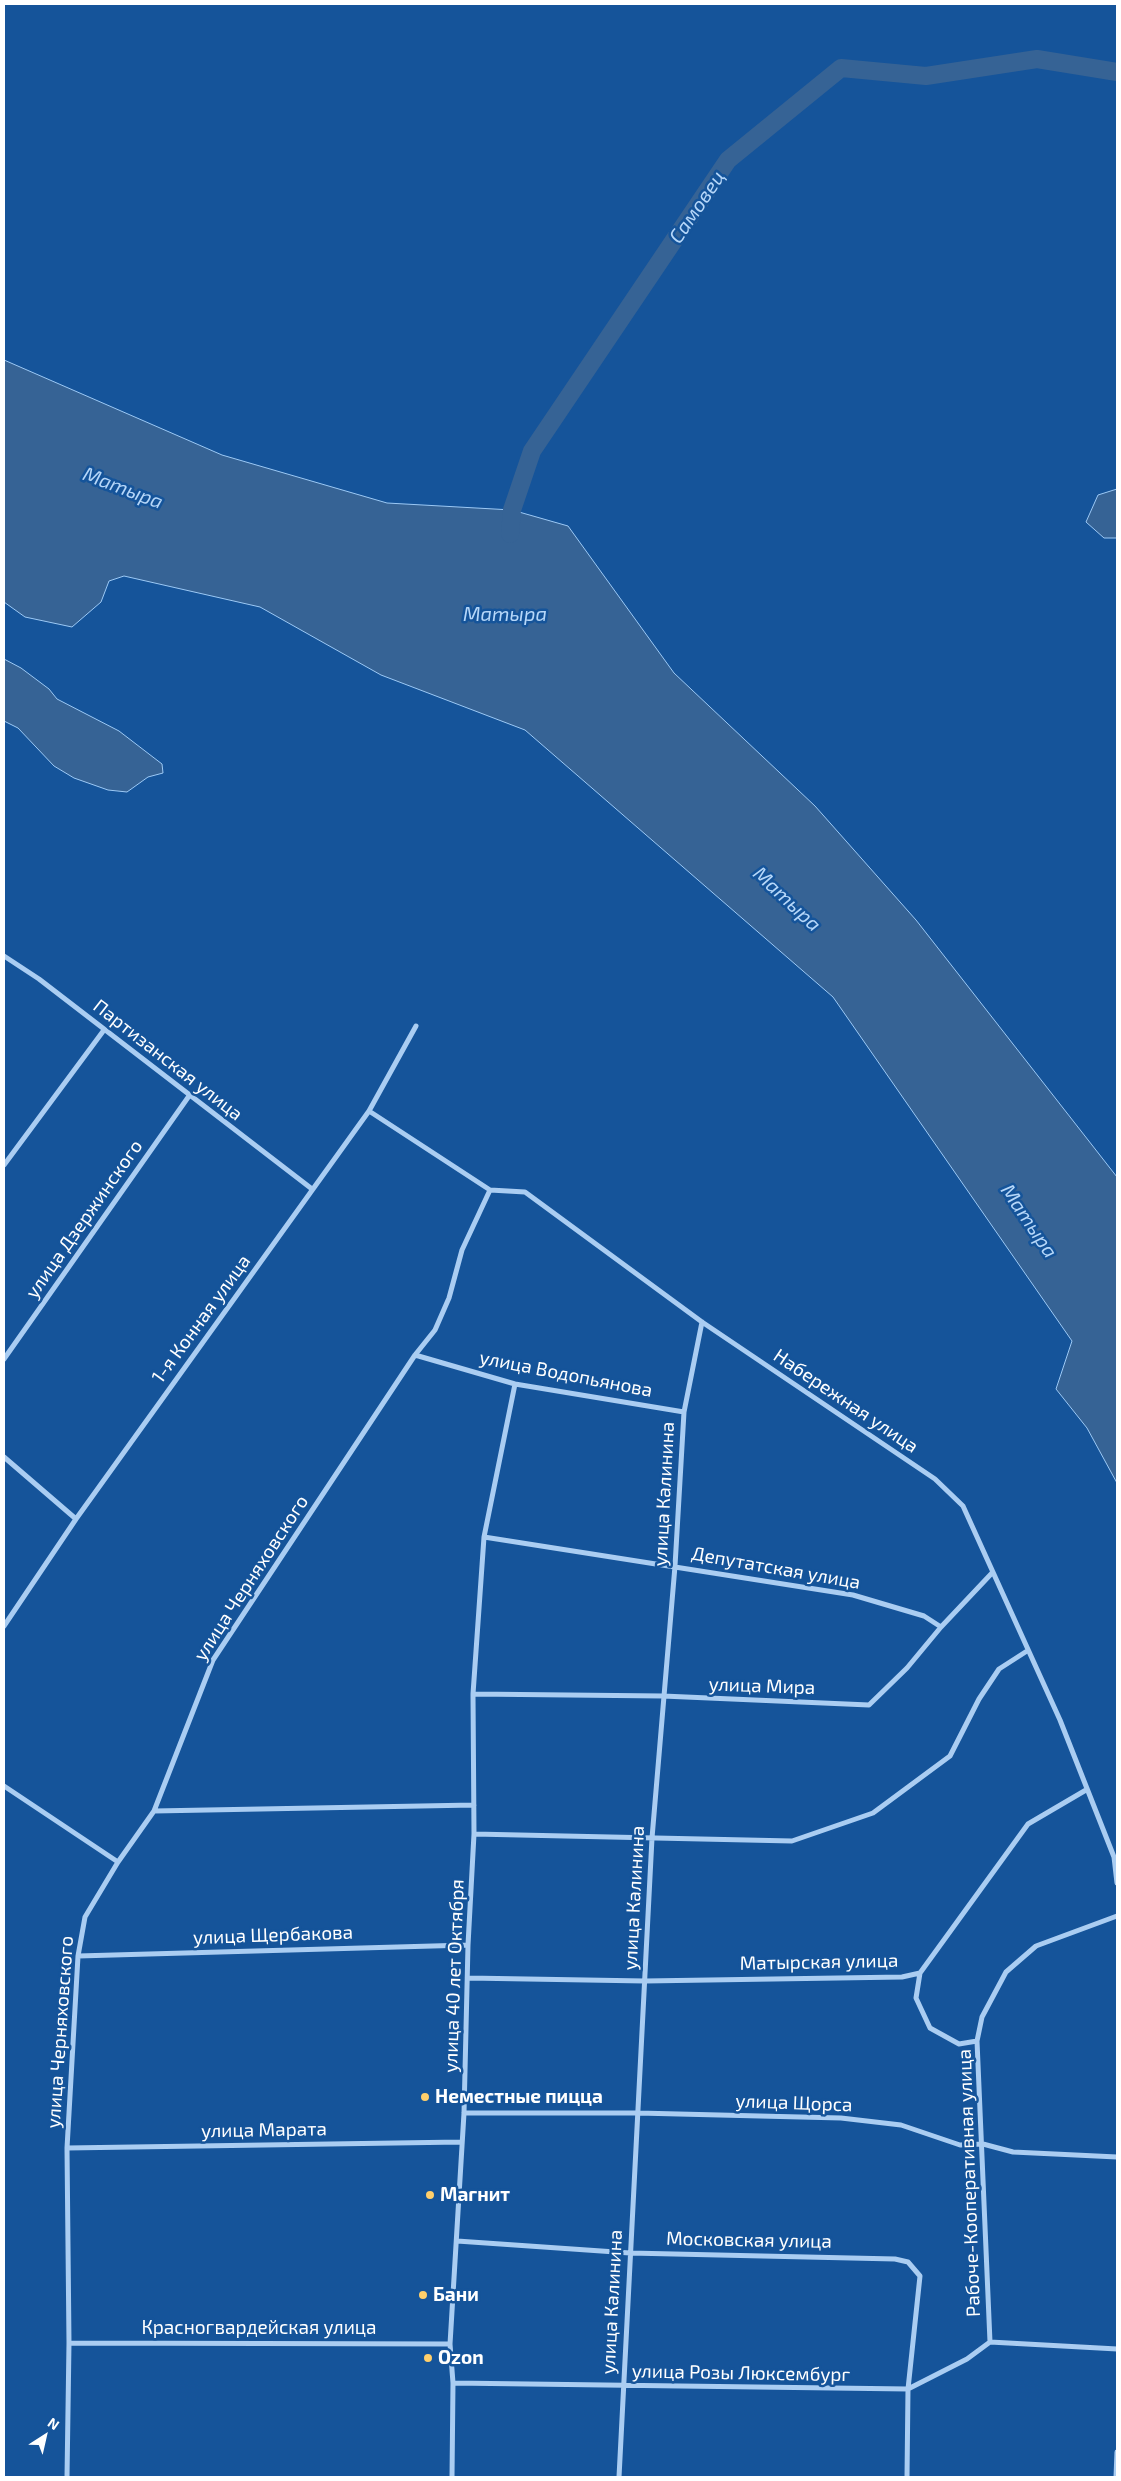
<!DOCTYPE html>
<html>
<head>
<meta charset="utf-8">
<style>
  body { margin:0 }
  #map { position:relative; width:1121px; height:2481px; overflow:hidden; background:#15549a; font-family:"Exo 2",sans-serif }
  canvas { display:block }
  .frame { position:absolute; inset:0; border:5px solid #fff; pointer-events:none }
  .north { position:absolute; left:20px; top:2411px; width:50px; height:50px; -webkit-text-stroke:4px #15549a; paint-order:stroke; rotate:35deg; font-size:14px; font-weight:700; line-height:20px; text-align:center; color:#fff }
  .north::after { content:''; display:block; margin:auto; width:18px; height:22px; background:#fff; clip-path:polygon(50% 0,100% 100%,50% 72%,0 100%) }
</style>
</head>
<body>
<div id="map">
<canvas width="1121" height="2481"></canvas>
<div class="frame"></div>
<div class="north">N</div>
</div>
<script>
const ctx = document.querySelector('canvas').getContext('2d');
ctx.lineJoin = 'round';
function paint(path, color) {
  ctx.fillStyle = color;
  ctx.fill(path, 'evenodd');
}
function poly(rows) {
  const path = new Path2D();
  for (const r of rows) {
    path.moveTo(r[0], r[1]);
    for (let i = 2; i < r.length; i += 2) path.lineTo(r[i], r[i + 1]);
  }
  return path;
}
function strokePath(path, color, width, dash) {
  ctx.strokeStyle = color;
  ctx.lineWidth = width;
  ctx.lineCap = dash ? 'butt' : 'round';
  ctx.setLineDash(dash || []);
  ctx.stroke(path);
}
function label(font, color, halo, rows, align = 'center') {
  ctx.font = font + ' "Exo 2",sans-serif';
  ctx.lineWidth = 5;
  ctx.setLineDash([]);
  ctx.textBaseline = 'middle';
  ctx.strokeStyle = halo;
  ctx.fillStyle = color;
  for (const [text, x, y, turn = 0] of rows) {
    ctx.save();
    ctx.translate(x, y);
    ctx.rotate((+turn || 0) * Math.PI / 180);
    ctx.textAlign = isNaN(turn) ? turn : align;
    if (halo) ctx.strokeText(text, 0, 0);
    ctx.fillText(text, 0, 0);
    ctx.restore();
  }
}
const water = poly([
  [4,360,222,455,387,503,512,510,568,526,674,673,815,806,916,920,1117,1177,1117,1483,1087,1428,1056,1389,1072,1341,833,997,525,730,381,675,260,607,124,576,109,581,101,602,72,627,25,617,4,602,4,360],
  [1117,489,1117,538,1104,538,1086,522,1098,495,1117,489],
  [4,659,21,668,49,689,57,699,119,731,162,764,163,773,148,777,127,792,108,790,74,778,54,766,18,728,4,721,4,659]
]);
paint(water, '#366395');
strokePath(water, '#9cc9f5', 1);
strokePath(poly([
  [510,534,512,510,532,451,728,160,841,68,926,76,1037,59,1117,72]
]), '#366395', 18);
strokePath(poly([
  [4,956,39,979,312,1189],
  [369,1111,490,1190,525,1192,702,1322,935,1479,963,1506,1060,1720,1114,1857,1117,1883],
  [4,1165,104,1030],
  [415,1355,515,1384,684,1412],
  [4,1359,189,1096],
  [4,1457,76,1519],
  [484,1537,853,1595,924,1616,941,1627],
  [4,1626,76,1519,369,1111,416,1026],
  [473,1694,663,1696,869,1705,907,1668,941,1627,992,1573],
  [4,1786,118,1862],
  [154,1811,474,1805],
  [474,1834,792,1841,873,1813,950,1756,979,1699,999,1669,1027,1651],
  [78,1956,468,1945],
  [920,1973,916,1998,930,2028,959,2044,977,2041],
  [468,1978,645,1981,902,1977,920,1973,1028,1824,1086,1790],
  [464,2113,638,2113,841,2118,901,2125,960,2145,983,2144,1013,2152,1117,2157],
  [67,2148,461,2142],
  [990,2342,1117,2349],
  [69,2343,450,2344],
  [453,2383,908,2389,920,2276,908,2262,895,2259,630,2253,457,2241],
  [67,2477,69,2343,67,2148,78,1956,85,1917,118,1862,154,1811,213,1660,415,1355,435,1330,449,1298,462,1250,490,1190],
  [452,2477,453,2383,450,2344,464,2113,468,1945,474,1834,473,1694,484,1537,515,1384],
  [619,2477,652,1838,675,1566,684,1412,702,1322],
  [907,2477,908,2389,967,2359,990,2342,977,2041,982,2017,1006,1972,1036,1946,1117,1916],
  [1116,2477,1117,2452]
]), '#aacdf2', 5);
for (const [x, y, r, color] of [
  [425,2097,5,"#ffcf6b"],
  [430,2195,5,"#ffcf6b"],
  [423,2295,5,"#ffcf6b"],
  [428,2358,5,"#ffcf6b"]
]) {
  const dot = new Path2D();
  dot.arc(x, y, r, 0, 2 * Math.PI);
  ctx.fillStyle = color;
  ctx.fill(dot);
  strokePath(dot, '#15549a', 2);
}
label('19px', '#fff', '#15549a', [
  ["Партизанская улица",168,1060,38],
  ["улица Дзержинского",84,1219,-55],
  ["1-я Конная улица",201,1319,-54],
  ["улица Водопьянова",566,1374,11],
  ["Набережная улица",846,1401,34],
  ["улица Калинина",664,1494,-87],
  ["Депутатская улица",776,1568,10],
  ["улица Черняховского",251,1578,-57],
  ["улица Мира",762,1686,2],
  ["улица Калинина",634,1898,-87],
  ["улица Щербакова",273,1935,-2],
  ["Матырская улица",819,1962,-1],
  ["улица 40 лет Октября",454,1976,-88],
  ["улица Черняховского",60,2032,-86],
  ["улица Щорса",794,2103,2],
  ["улица Марата",264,2130,-1],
  ["Рабоче-Кооперативная улица",969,2183,-92],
  ["Московская улица",749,2240,1],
  ["улица Калинина",612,2302,-87],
  ["Красногвардейская улица",259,2328],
  ["улица Розы Люксембург",741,2373,1]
]);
label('bold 19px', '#fff', '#15549a', [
  ["Неместные пицца",435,2097],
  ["Магнит",440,2195],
  ["Бани",433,2295],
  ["Ozon",438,2358]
], 'left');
label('italic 20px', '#b6d7f9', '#15549a', [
  ["Самовец",697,207,-56],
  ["Матыра",123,488,21],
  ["Матыра",505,614],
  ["Матыра",787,899,43],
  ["Матыра",1029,1221,56]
]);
</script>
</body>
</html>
